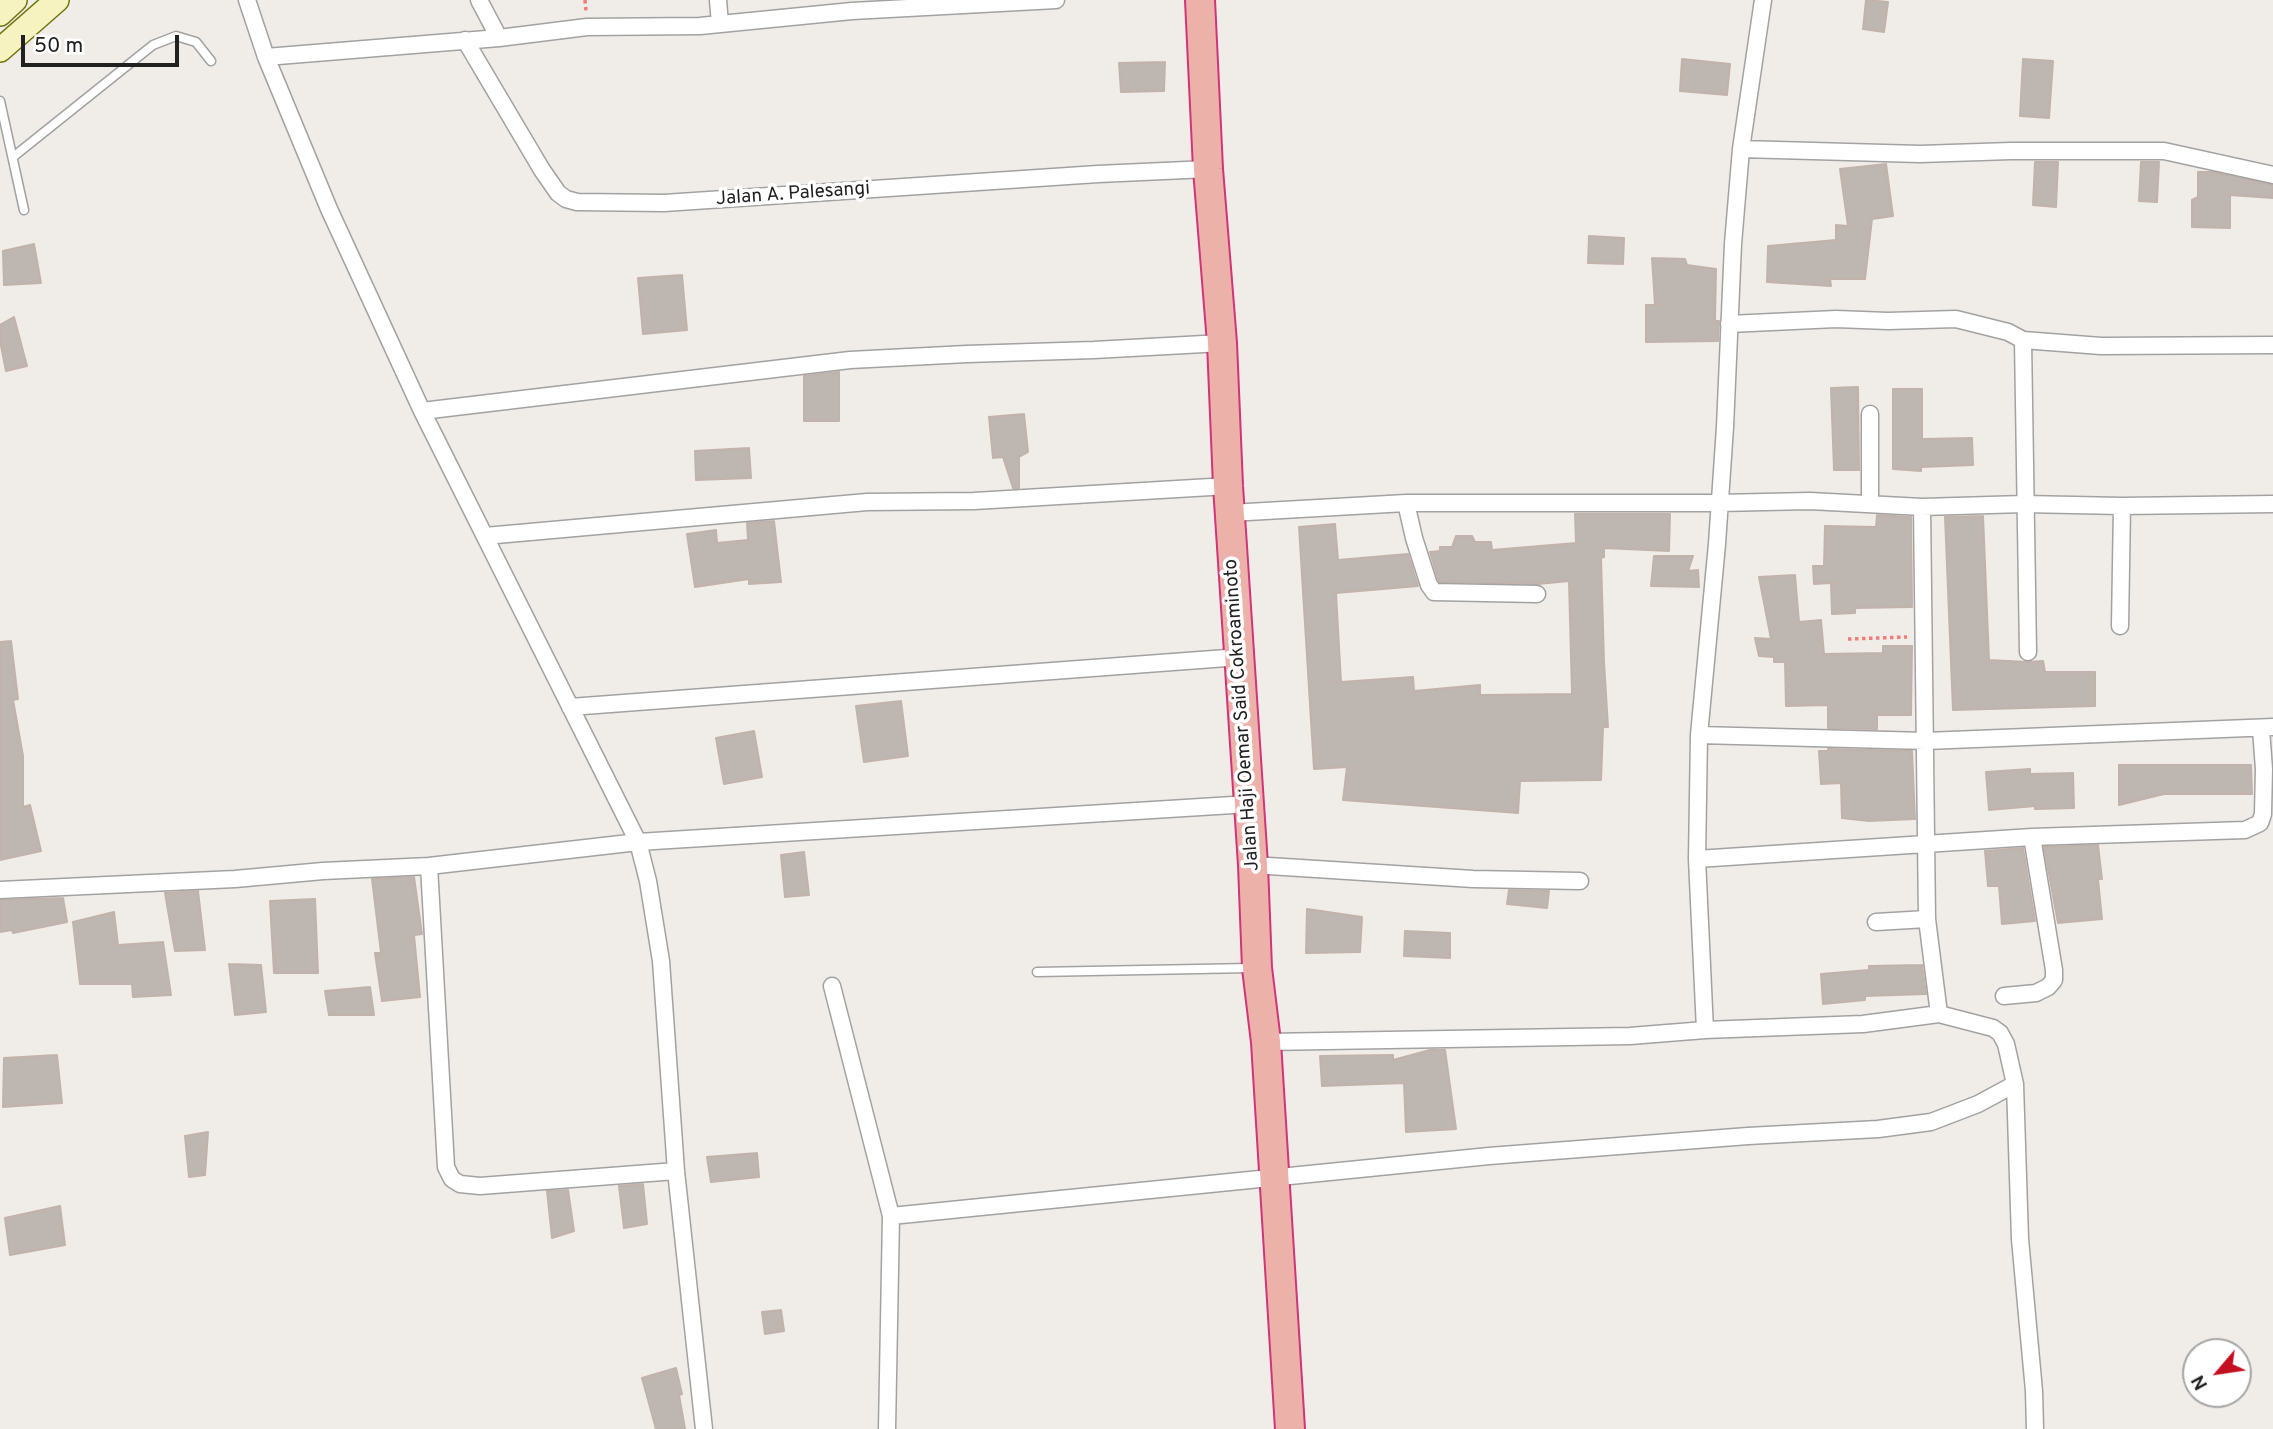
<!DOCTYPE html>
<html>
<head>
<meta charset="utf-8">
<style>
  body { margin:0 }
  #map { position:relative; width:2273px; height:1429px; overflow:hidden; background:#f0ede8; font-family:Overpass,sans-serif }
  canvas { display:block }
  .north { position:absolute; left:2182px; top:1338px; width:70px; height:70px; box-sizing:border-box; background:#fff; border:2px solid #a6a6a6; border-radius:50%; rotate:241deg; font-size:19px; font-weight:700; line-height:28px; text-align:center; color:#212121 }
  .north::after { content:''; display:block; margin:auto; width:24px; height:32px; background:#c30f20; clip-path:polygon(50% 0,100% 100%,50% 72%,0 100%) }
  .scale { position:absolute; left:21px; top:35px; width:158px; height:32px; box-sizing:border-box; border:4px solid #212121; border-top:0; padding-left:9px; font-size:21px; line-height:24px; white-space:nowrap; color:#212121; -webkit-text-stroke:5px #fff; paint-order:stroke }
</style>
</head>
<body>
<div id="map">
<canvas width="2273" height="1429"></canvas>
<div class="north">N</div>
<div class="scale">50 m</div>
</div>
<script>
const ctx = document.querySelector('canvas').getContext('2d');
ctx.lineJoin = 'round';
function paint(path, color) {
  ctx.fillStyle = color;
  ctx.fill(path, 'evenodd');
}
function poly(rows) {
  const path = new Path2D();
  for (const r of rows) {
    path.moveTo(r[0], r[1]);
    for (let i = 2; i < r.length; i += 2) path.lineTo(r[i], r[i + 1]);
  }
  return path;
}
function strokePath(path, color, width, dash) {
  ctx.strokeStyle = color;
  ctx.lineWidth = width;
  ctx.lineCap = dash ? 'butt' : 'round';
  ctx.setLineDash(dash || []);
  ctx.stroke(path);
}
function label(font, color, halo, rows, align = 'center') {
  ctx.font = font + ' Overpass,sans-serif';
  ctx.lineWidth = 7;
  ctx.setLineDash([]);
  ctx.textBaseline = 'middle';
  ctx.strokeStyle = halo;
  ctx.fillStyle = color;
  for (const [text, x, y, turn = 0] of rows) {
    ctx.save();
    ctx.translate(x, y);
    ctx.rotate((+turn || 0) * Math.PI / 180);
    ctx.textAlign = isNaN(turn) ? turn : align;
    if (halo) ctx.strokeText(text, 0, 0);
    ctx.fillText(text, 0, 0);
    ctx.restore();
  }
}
const building = poly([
  [1866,0,1888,2,1884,32,1863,29,1866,0],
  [1682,59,1730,64,1727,95,1680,91,1682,59],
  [2023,59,2053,61,2049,118,2020,116,2023,59],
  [1165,62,1164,91,1121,92,1119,63,1165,62],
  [2035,162,2058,162,2056,207,2033,205,2035,162],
  [2141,162,2159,162,2157,202,2139,201,2141,162],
  [1886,164,1893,216,1872,219,1865,279,1830,279,1831,286,1767,282,1768,246,1836,240,1836,225,1848,226,1840,169,1886,164],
  [2198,172,2212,172,2273,185,2273,198,2230,195,2230,228,2192,227,2192,200,2198,197,2198,172],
  [1589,236,1624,238,1623,264,1588,263,1589,236],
  [34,244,41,283,4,285,3,251,34,244],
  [1652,258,1685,259,1687,265,1716,269,1715,321,1719,321,1718,341,1646,342,1646,305,1655,305,1652,258],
  [682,275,687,330,643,334,638,278,682,275],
  [14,317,27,366,6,371,0,341,0,325,14,317],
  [839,372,839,421,804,421,804,376,839,372],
  [1858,387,1859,470,1834,470,1831,388,1858,387],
  [1893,389,1922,389,1922,439,1972,438,1973,465,1921,467,1921,471,1893,469,1893,389],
  [1024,414,1028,452,1019,457,1019,488,1013,488,1003,457,993,458,989,417,1024,414],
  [749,448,751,478,696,480,695,451,749,448],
  [1575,514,1670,514,1669,551,1604,548,1604,557,1601,558,1604,662,1608,727,1603,727,1601,780,1520,781,1518,813,1343,800,1347,767,1314,769,1299,527,1335,524,1338,560,1408,554,1418,586,1336,593,1341,682,1413,677,1414,691,1480,685,1480,695,1572,694,1569,581,1538,584,1439,582,1430,552,1440,551,1440,547,1452,547,1456,536,1472,536,1475,542,1491,542,1492,550,1576,543,1575,514],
  [1877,515,1911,517,1912,607,1855,608,1855,613,1832,614,1831,583,1814,584,1813,566,1824,566,1825,526,1876,527,1877,515],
  [1983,516,1989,660,2027,662,2043,661,2045,672,2095,672,2095,706,1953,710,1945,517,1983,516],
  [774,521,781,582,749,584,749,579,695,587,687,534,716,530,717,543,748,540,747,523,774,521],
  [1654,556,1693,556,1688,571,1698,570,1699,587,1651,586,1654,556],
  [1795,575,1799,622,1821,620,1824,654,1883,653,1883,646,1912,646,1911,715,1877,715,1877,729,1828,728,1828,705,1786,706,1785,662,1774,662,1774,657,1759,656,1755,638,1771,639,1759,577,1795,575],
  [11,641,18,699,13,700,23,756,23,807,30,805,41,851,0,860,0,642,11,641],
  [901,701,908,756,864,762,856,706,901,701],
  [754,731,762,777,724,784,716,738,754,731],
  [1828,749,1912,751,1915,819,1869,821,1842,818,1841,783,1821,784,1819,751,1828,751,1828,749],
  [2119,765,2251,765,2252,794,2164,794,2119,805,2119,765],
  [2030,769,2030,774,2073,773,2074,808,2035,809,2035,806,1989,810,1986,772,2030,769],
  [2098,845,2102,879,2098,879,2102,919,2058,923,2044,847,2098,845],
  [2023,848,2035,921,2002,924,1999,886,1988,886,1985,851,2023,848],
  [804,852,809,895,785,897,781,855,804,852],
  [414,877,422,934,414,935,420,997,382,1001,375,953,381,953,372,879,414,877],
  [1509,890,1549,891,1547,908,1507,904,1509,890],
  [198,891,205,950,175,951,165,893,198,891],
  [63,898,67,922,13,933,12,930,0,932,0,900,63,898],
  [315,899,318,973,274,973,270,901,315,899],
  [1307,909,1362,917,1360,952,1306,953,1307,909],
  [114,912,118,945,163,942,171,995,133,997,132,984,80,984,73,922,114,912],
  [1405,931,1450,933,1450,958,1404,956,1405,931],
  [229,964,261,965,266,1012,235,1015,229,964],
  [1922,965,1926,994,1865,996,1865,1000,1823,1004,1821,974,1869,970,1869,966,1922,965],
  [370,987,374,1015,329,1015,325,991,370,987],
  [1430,1050,1445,1050,1456,1129,1406,1132,1404,1083,1322,1086,1320,1056,1393,1055,1393,1060,1430,1050],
  [57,1055,62,1103,3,1107,4,1058,57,1055],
  [208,1132,205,1175,189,1177,185,1136,208,1132],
  [757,1153,759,1177,711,1182,707,1157,757,1153],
  [643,1184,647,1224,624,1228,619,1186,643,1184],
  [568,1190,574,1231,552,1238,547,1191,568,1190],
  [60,1206,65,1245,10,1255,5,1218,60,1206],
  [781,1310,784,1331,765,1334,762,1312,781,1310],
  [676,1368,682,1394,679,1395,685,1429,656,1429,642,1378,676,1368]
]);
paint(building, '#beb6b1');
strokePath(building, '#c1b3ab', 2);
const service = poly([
  [0,101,24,210],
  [13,157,153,45,176,36,196,42,211,61],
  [1037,972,1251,968]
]);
const minor = poly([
  [247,0,266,57,329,209,422,411,638,842,648,881,661,961,676,1171,704,1429],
  [479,0,499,38],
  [718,0,720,24],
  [465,40,542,170,558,193,566,199,577,202,664,203,1098,174,1208,169],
  [266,57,499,38,587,27,700,26,852,11,1056,0],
  [1741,149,1920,154,2011,151,2164,151,2273,175],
  [1729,324,1836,319,1888,321,1956,319,2008,332,2023,340,2101,346,2273,345],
  [2023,340,2028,652],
  [422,411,850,360,967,354,1094,350,1222,343],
  [1870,414,1870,504],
  [1406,503,1414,538,1429,585,1434,592,1537,594],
  [1922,507,1927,919,1939,1014],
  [1230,513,1406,503,1719,503,1810,501,1922,507,2024,504,2122,506,2273,504],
  [485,536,867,502,974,501,1228,486],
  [2120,626,2122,506],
  [570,707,1240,657],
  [1699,735,1926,741,2273,727],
  [1697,859,2032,837,2245,830,2260,823,2263,814,2264,769,2261,729],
  [1253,865,1473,879,1580,881],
  [429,866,446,1167,452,1179,460,1184,480,1186,676,1171],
  [0,890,235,879,323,871,429,866,638,842,1249,804],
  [1876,922,1927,919],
  [832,986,891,1216,887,1429],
  [2004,996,2036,993,2048,987,2054,980,2054,970,2032,837],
  [1705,1030,1697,859,1699,735,1717,544,1725,427,1733,244,1741,149,1763,0],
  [1266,1042,1630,1036,1705,1030,1863,1024,1939,1014,1993,1028,2000,1033,2006,1044,2015,1084,2020,1239,2034,1391,2035,1429],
  [891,1216,1489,1156,1748,1136,1878,1129,1931,1122,1978,1104,2015,1084]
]);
const secondary = poly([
  [0,14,15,0],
  [0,50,57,0]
]);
const trunk = poly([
  [1200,0,1208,169,1222,343,1228,486,1253,865,1257,968,1266,1042,1290,1429]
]);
strokePath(service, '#a2a2a2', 11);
strokePath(minor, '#a2a2a2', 19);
strokePath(secondary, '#71730d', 26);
strokePath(trunk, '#cf3578', 32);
strokePath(poly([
  [585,0,586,11],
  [1848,639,1907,637]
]), '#f07b79', 3.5, [3.5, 3.5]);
strokePath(service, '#fff', 8);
strokePath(minor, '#fff', 16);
strokePath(secondary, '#f6f3c1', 23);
strokePath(trunk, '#ecb2aa', 28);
label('19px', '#212121', '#fff', [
  ["Jalan A. Palesangi",793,195,-4],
  ["Jalan Haji Oemar Said Cokroaminoto",1243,715,-94]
]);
</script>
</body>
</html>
